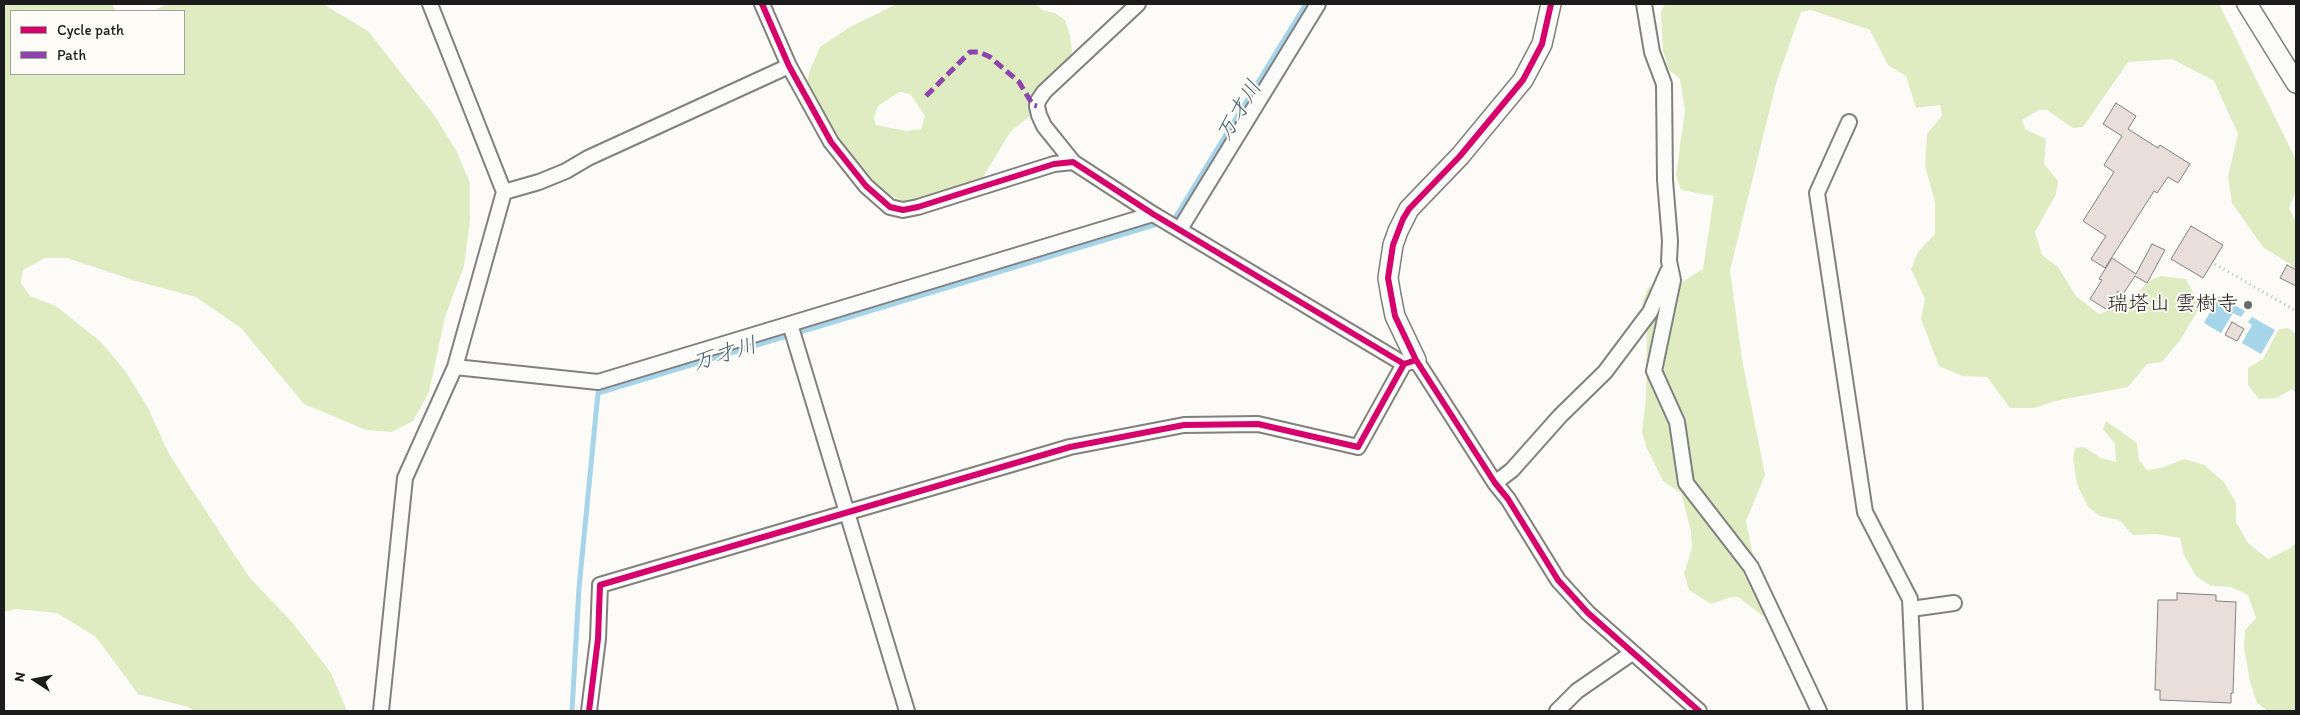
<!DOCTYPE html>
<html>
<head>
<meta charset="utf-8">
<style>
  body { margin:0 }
  #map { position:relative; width:2300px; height:715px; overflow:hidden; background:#fcfbf8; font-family:Itim,sans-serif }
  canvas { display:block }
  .frame { position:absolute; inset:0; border:5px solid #1c1c1c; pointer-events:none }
  .legend { position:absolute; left:10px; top:10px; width:175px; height:65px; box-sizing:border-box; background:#fdfcf7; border:1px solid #a3a29f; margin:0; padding:6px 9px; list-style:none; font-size:15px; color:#1c1c1c }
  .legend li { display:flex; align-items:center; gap:10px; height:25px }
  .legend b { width:25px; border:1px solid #a3a29f }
  .north { position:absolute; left:10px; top:655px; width:50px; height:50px; -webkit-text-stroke:4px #fdfcf7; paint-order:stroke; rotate:281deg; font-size:14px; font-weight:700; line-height:20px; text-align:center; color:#1c1c1c }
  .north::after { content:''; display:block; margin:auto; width:18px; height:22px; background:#1c1c1c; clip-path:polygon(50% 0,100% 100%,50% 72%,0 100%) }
</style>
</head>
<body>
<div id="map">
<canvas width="2300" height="715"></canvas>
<div class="frame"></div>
<ul class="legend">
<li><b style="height:6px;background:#d6006c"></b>Cycle path</li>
<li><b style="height:6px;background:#8e44ad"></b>Path</li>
</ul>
<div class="north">N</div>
</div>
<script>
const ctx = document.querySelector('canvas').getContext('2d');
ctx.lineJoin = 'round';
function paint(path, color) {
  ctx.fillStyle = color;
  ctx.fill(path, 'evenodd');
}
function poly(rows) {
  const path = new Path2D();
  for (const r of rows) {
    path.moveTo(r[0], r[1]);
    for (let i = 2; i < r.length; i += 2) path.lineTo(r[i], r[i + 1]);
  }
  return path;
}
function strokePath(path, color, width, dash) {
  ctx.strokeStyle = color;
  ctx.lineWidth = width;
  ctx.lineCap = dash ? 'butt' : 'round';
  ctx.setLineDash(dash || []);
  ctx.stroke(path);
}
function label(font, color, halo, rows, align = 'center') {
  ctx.font = font + ' Itim,"Klee One",sans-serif';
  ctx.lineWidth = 4;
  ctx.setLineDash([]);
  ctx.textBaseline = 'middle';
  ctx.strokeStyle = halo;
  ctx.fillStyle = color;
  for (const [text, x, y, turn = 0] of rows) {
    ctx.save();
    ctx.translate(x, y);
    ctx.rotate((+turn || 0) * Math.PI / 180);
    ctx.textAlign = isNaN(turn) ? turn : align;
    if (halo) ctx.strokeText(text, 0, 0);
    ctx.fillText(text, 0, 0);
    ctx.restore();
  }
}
paint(poly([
  [4,4,112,4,116,11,11,11,11,74,184,74,184,11,152,11,168,4,323,4,368,31,434,115,456,150,470,183,470,220,464,266,445,317,429,392,413,421,392,432,366,430,304,404,241,328,196,297,136,281,67,258,45,258,23,270,21,283,30,296,56,306,101,342,126,372,148,408,169,454,222,536,250,578,292,622,331,673,347,711,194,711,188,707,138,694,96,637,57,613,16,609,4,612],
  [897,4,1036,4,1042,10,1055,13,1065,20,1070,35,1072,52,1069,61,1042,83,1030,116,1011,131,981,180,966,188,916,201,903,201,890,195,875,185,861,171,825,123,812,100,807,83,810,70,820,47,850,27],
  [899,92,910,94,925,116,921,129,906,131,876,125,874,118,878,106],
  [1665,4,2219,4,2296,160,2296,191,2289,208,2296,222,2296,268,2263,247,2232,203,2228,176,2238,134,2214,81,2172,59,2128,62,2083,127,2073,128,2047,110,2039,110,2022,120,2025,129,2046,139,2044,164,2058,181,2056,194,2035,232,2042,255,2058,267,2076,296,2099,314,2125,304,2151,280,2161,276,2186,279,2194,295,2198,310,2181,339,2162,362,2147,364,2128,387,2055,401,2034,408,2010,408,1987,377,1962,376,1939,366,1921,319,1925,299,1911,269,1918,252,1935,234,1935,202,1925,166,1927,134,1942,116,1940,105,1916,108,1906,76,1888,65,1870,30,1811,10,1801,12,1777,80,1730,270,1742,359,1765,475,1746,521,1760,590,1771,619,1763,616,1738,597,1731,597,1711,604,1689,590,1684,573,1692,548,1691,531,1681,493,1663,481,1646,446,1642,432,1646,397,1647,324,1642,304,1648,287,1674,287,1703,269,1714,196,1681,190,1676,175,1685,110,1680,79,1669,70,1663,50,1661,12],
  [2288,328,2296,334,2296,394,2292,389,2277,398,2259,399,2248,385,2248,368,2263,359,2279,329],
  [2106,421,2137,443,2139,460,2147,470,2161,468,2184,459,2204,465,2224,482,2236,503,2236,522,2248,543,2268,559,2289,549,2296,543,2296,711,2268,711,2257,703,2250,681,2244,648,2245,630,2256,618,2248,595,2231,587,2211,586,2196,576,2184,555,2180,538,2156,534,2133,535,2119,520,2100,516,2088,507,2077,484,2073,459,2075,448,2084,447,2101,458,2116,462,2115,444,2103,429]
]), '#dfecc2');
paint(poly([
  [2219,296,2245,311,2241,317,2233,313,2221,333,2204,323],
  [2252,317,2275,330,2261,354,2242,343,2252,325,2248,322]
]), '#a6d4e9');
strokePath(poly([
  [1175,218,1306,4],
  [572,711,579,588,598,393,1157,224]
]), '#a6d4e9', 5);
const building = poly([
  [2116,103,2136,116,2128,129,2158,148,2160,145,2190,164,2178,183,2168,177,2157,193,2154,191,2105,268,2091,259,2106,236,2083,221,2114,172,2104,165,2122,136,2103,124,2116,103],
  [2191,226,2223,245,2203,278,2171,259,2191,226],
  [2152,244,2165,250,2147,283,2135,276,2123,294,2118,291,2106,309,2090,299,2102,280,2099,279,2112,258,2136,274,2152,244],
  [2287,265,2296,270,2296,286,2280,278,2287,265],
  [2232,322,2244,329,2237,341,2225,335,2232,322],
  [2177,593,2216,595,2216,601,2236,602,2233,693,2231,693,2231,703,2160,700,2160,690,2155,690,2158,600,2177,600,2177,593]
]);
paint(building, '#e9ded9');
strokePath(building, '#81807f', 1);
const street = poly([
  [762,4,789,66,831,142,866,186,890,207,903,210,918,207,1054,164,1073,162,1153,214,1404,364],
  [1644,4,1652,52,1664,84,1665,180,1670,241,1669,261,1673,280,1654,371,1677,422,1686,483,1751,567,1819,711],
  [1849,122,1817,193,1865,512,1910,599,1915,711],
  [1073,162,1044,126,1039,115,1037,106,1038,101,1044,92,1138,4],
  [504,192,539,182,566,171,588,158,789,66],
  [1180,229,1318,4],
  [790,324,907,711],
  [455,367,598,382,1153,214],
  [1495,483,1512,470,1560,416,1605,372,1650,312,1668,271],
  [1911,609,1954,603],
  [381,711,405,478,455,367,504,192,430,4],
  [589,711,598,639,600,585,1070,447,1184,425,1258,424,1358,447,1404,364,1416,360,1495,483,1508,499,1558,580,1588,613,1699,711],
  [1557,711,1577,691,1632,653]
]);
const secondary = poly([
  [2247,4,2296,83],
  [1416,360,1395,316,1391,296,1388,278,1393,245,1398,231,1409,209,1460,156,1523,80,1542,44,1551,4]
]);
strokePath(street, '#81807f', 18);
strokePath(secondary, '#81807f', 22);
strokePath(poly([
  [2215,264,2296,311]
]), '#bbbab8', 3, [1, 4]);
strokePath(street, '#fbfbf9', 14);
strokePath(secondary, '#fbfbf9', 19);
strokePath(poly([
  [926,96,970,52,979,52,990,57,1019,82,1033,105,1037,106]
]), '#8e44ad', 5, [10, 5]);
strokePath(poly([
  [762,4,789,66,831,142,866,186,890,207,903,210,918,207,1054,164,1073,162,1153,214,1404,364],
  [1551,4,1542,44,1523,80,1460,156,1409,209,1403,219,1393,245,1388,278,1395,316,1416,360,1495,483,1508,499,1558,580,1588,613,1699,711],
  [589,711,598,639,600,585,1070,447,1184,425,1258,424,1358,447,1404,364,1416,360]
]), '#d6006c', 6);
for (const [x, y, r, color] of [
  [2248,305,5,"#6a6a69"]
]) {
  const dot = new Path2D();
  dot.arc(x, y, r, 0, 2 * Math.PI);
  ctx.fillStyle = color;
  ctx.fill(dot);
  strokePath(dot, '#fdfcf7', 2);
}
label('21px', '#1c1c1c', '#fdfcf7', [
  ["瑞塔山 雲樹寺",2238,305]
], 'right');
label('italic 22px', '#445f6b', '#fdfcf7', [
  ["万才川",1240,111,-59],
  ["万才川",725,355,-17]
]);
</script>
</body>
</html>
